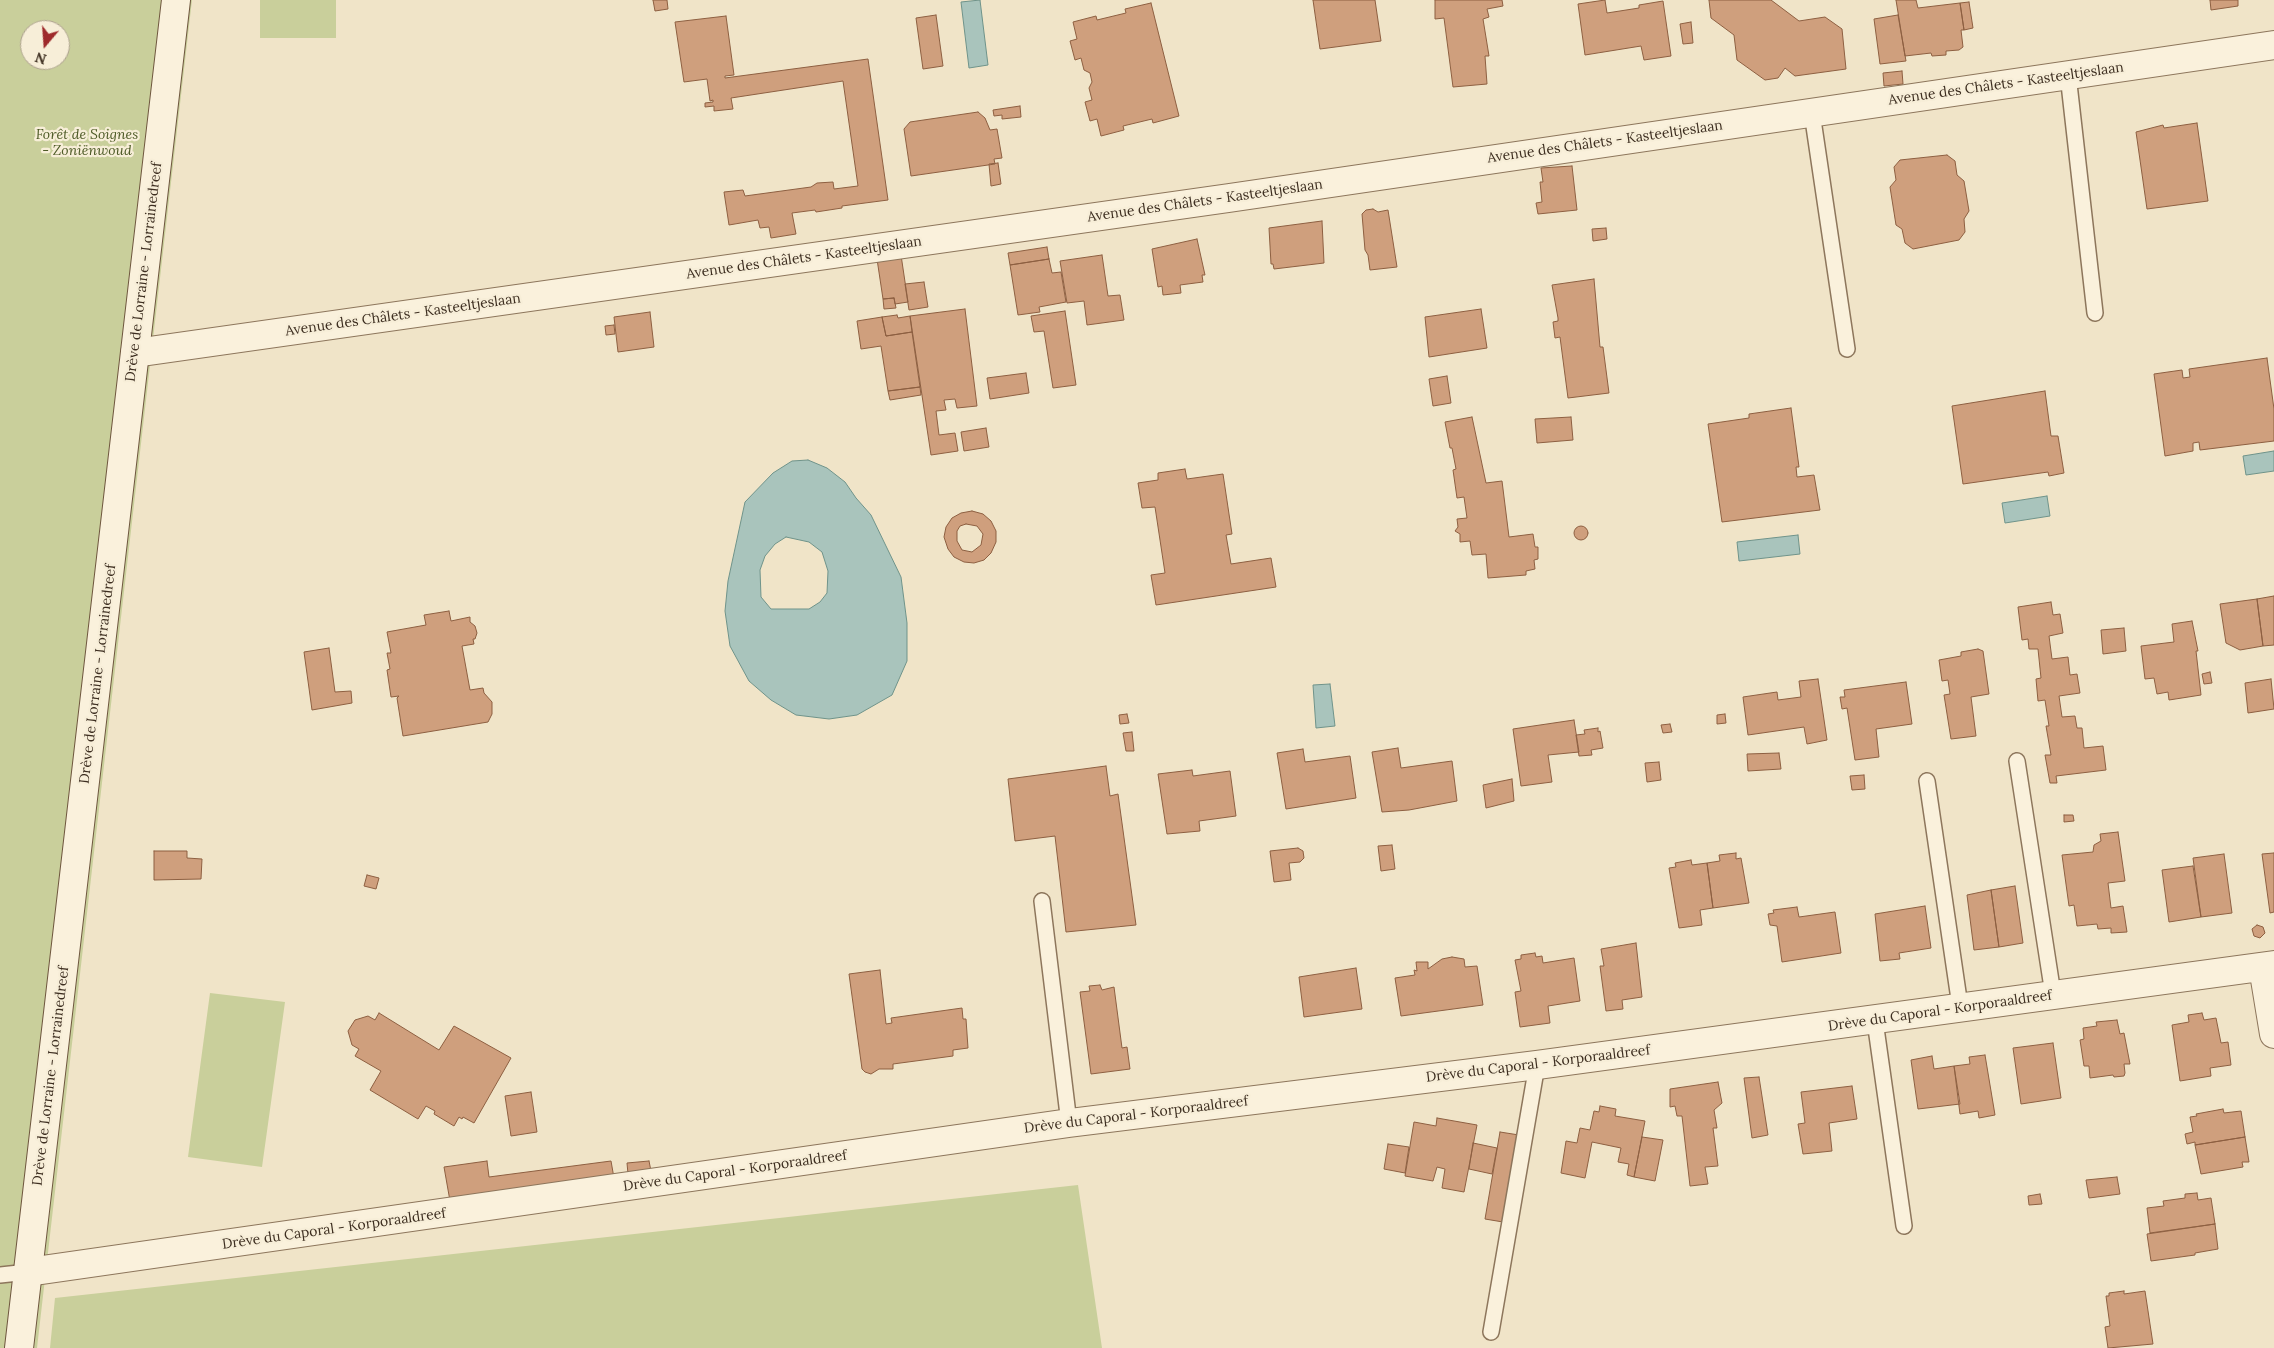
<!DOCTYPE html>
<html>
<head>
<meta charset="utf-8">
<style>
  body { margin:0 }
  #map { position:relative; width:2274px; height:1348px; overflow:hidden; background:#f0e4c8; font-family:Lora,serif }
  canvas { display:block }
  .north { position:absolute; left:20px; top:20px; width:50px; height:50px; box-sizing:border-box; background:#f7eed8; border:1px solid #ada18e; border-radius:50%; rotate:198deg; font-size:14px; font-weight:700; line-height:20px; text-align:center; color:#3d2e20 }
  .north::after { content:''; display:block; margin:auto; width:18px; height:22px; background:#9e2a2b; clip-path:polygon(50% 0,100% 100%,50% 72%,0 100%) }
</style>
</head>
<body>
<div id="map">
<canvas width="2274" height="1348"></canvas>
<div class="north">N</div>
</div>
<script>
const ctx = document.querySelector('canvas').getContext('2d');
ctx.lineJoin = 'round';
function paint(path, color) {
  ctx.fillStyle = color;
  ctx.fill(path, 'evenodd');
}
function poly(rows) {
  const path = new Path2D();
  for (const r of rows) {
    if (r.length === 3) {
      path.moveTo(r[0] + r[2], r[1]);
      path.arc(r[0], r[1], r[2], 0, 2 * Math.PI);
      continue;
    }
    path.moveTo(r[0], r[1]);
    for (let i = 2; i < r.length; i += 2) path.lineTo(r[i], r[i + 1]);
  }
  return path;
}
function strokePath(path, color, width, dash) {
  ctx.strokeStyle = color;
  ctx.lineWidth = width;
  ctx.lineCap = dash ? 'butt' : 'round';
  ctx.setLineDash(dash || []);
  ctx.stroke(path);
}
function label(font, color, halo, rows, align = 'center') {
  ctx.font = font + ' Lora,serif';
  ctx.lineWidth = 4.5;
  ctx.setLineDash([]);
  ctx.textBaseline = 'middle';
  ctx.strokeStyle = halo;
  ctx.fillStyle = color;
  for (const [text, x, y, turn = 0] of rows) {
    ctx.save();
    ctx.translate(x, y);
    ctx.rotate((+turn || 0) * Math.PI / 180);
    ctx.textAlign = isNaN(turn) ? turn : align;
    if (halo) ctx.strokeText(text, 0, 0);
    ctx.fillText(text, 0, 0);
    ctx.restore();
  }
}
paint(poly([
  [0,0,192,0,37,1348,0,1348],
  [30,30,60,30,60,60,30,60],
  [260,0,336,0,336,38,260,38],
  [210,993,285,1002,262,1167,188,1157],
  [1078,1185,1102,1348,50,1348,55,1298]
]), '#c9cf9b');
const water = poly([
  [980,0,988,65,969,68,961,2,980,0],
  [2274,451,2274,471,2246,475,2243,456,2274,451],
  [808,460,827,468,845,482,856,498,871,515,901,577,907,623,907,661,892,695,857,715,829,719,796,715,771,700,749,681,730,646,725,611,728,581,745,502,773,473,792,461,808,460],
  [786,537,809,542,822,552,828,571,827,593,820,602,809,609,771,609,761,597,760,570,765,556,775,544,786,537],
  [2047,496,2050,516,2005,523,2002,503,2047,496],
  [1798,535,1800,554,1739,561,1737,542,1798,535],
  [1330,684,1335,726,1316,728,1313,685,1330,684]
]);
paint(water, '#a9c4bc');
strokePath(water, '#6f938a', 1);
const building = poly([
  [653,0,667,0,668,9,655,11,653,0],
  [1313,0,1375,0,1381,41,1320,49,1313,0],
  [1435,0,1502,0,1503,6,1487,9,1489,17,1483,19,1489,56,1485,56,1487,84,1453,87,1444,18,1435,19,1435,0],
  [1605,0,1607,13,1639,8,1639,5,1663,1,1671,56,1644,60,1641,46,1585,55,1578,4,1605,0],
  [1709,0,1771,0,1799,21,1825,17,1842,29,1846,69,1795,76,1785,68,1778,78,1765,80,1737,60,1734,35,1711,18,1709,0],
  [1896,0,1916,0,1918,8,1960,3,1964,30,1961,30,1963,47,1959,50,1946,51,1946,55,1932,56,1931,53,1905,56,1896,0],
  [2210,0,2238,0,2238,6,2211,10,2210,0],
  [1969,2,1973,28,1964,30,1960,3,1969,2],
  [1151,3,1179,116,1153,123,1152,119,1123,126,1124,130,1101,136,1097,119,1090,121,1085,102,1092,100,1089,88,1092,82,1090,73,1084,70,1081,58,1075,60,1070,41,1077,39,1073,22,1096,16,1097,20,1126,13,1125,9,1151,3],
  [936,15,943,66,923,69,916,18,936,15],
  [1898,15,1906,61,1880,64,1874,19,1898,15],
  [726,16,734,75,725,76,725,78,868,59,888,200,842,206,842,208,816,212,815,210,792,213,796,234,771,238,769,227,760,228,758,220,729,225,724,192,743,190,745,196,811,187,817,183,833,182,834,189,858,186,843,81,731,98,733,109,714,111,714,106,705,107,705,103,713,102,713,100,710,101,707,79,684,82,675,22,726,16],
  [1691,22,1693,43,1683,44,1680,24,1691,22],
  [1902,71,1903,84,1884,86,1883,73,1902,71],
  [1020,106,1021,117,1002,119,1002,115,994,116,993,110,1020,106],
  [978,112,985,118,990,130,997,129,1002,158,994,159,995,164,911,176,904,129,910,122,978,112],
  [2197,123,2208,201,2147,209,2136,132,2163,125,2164,128,2197,123],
  [1947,155,1955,161,1957,175,1964,181,1969,211,1964,219,1965,232,1959,240,1913,249,1905,243,1902,229,1896,225,1890,187,1896,180,1894,167,1900,160,1947,155],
  [998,163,1001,184,991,186,989,164,998,163],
  [1572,166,1577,210,1538,214,1536,203,1542,202,1540,182,1543,182,1541,168,1572,166],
  [1373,209,1378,212,1388,210,1397,267,1370,270,1368,255,1365,250,1362,214,1366,210,1373,209],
  [1322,221,1324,263,1274,269,1273,264,1271,264,1269,228,1322,221],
  [1606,228,1607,239,1593,241,1592,229,1606,228],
  [1197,239,1205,275,1202,275,1203,282,1180,285,1181,293,1163,295,1162,286,1158,287,1152,249,1197,239],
  [1047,247,1049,259,1010,265,1008,253,1047,247],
  [901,255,908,302,895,304,894,298,883,299,877,259,901,255],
  [1102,255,1108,296,1120,295,1124,320,1087,325,1084,301,1067,303,1060,261,1102,255],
  [1049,259,1052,273,1061,272,1066,302,1039,307,1040,312,1018,315,1010,265,1049,259],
  [1594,279,1600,347,1603,347,1609,393,1568,398,1560,337,1555,338,1553,322,1558,321,1558,318,1552,285,1594,279],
  [924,282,928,307,909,310,905,284,924,282],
  [894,298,896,308,884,309,883,299,894,298],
  [965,309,977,406,957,408,955,399,944,400,946,410,936,411,939,435,955,433,958,451,931,455,910,316,965,309],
  [1481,309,1487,348,1429,357,1425,317,1481,309],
  [1065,311,1076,385,1053,388,1044,331,1034,332,1031,316,1065,311],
  [650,312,654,347,618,352,614,317,650,312],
  [897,315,898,318,910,316,912,332,886,336,882,317,897,315],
  [882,317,886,336,912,332,920,387,888,391,881,346,861,349,857,321,882,317],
  [614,325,615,334,606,335,605,326,614,325],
  [2267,358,2274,409,2274,441,2200,450,2199,442,2193,443,2193,451,2165,456,2154,374,2182,370,2183,378,2190,377,2189,369,2267,358],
  [1026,373,1029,393,990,399,987,378,1026,373],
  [1447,376,1451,403,1433,406,1429,379,1447,376],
  [920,387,921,395,890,400,888,391,920,387],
  [2045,391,2051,436,2058,436,2064,473,2049,476,2048,472,1963,484,1952,406,2045,391],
  [1791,408,1799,467,1796,467,1797,477,1814,475,1820,510,1722,522,1708,424,1749,418,1749,414,1791,408],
  [1472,417,1486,483,1502,481,1509,537,1533,534,1535,547,1538,547,1538,559,1534,560,1535,569,1526,571,1526,575,1488,578,1486,554,1472,555,1470,541,1460,542,1460,534,1455,531,1458,527,1457,519,1467,518,1464,497,1457,498,1453,470,1456,469,1452,448,1450,448,1445,422,1472,417],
  [1571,417,1573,440,1537,443,1535,419,1571,417],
  [986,428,989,447,964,451,961,432,986,428],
  [1185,469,1187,479,1223,474,1232,534,1226,535,1231,564,1271,558,1276,587,1156,605,1151,575,1165,573,1155,507,1142,508,1138,483,1158,480,1158,473,1185,469],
  [972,511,983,514,991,521,996,531,996,542,991,553,984,560,974,563,964,562,954,557,948,549,944,537,946,527,952,518,961,513,972,511],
  [966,524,977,526,983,534,981,545,972,552,962,550,957,541,957,531,960,526,966,524],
  [1581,533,7],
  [2274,596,2274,645,2263,646,2257,599,2274,596],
  [2257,599,2263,646,2240,650,2226,643,2220,604,2257,599],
  [2051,602,2053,615,2060,614,2063,633,2049,636,2052,659,2068,657,2070,675,2077,674,2080,693,2059,696,2062,717,2075,716,2077,728,2082,728,2084,748,2103,746,2106,770,2056,776,2057,783,2050,783,2045,755,2051,755,2046,726,2049,726,2045,700,2038,701,2036,679,2041,678,2038,649,2029,649,2028,639,2022,640,2018,607,2051,602],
  [449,611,451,621,470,617,470,622,475,626,477,633,475,639,473,639,474,644,462,646,470,690,483,688,484,693,492,702,492,714,488,722,403,736,397,698,399,696,391,697,387,670,390,669,387,653,391,653,387,632,426,625,424,615,449,611],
  [2192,621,2198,651,2196,651,2201,695,2169,700,2168,692,2157,694,2154,678,2145,679,2141,646,2174,642,2172,624,2192,621],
  [2124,628,2126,651,2103,654,2101,630,2124,628],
  [329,648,335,692,351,691,352,703,312,710,304,652,329,648],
  [1978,649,1983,651,1989,694,1971,697,1976,736,1951,739,1944,695,1950,694,1948,680,1942,681,1939,660,1961,656,1961,652,1978,649],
  [2210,672,2212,683,2204,684,2202,674,2210,672],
  [1818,679,1827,740,1807,744,1804,727,1748,735,1743,697,1777,692,1778,700,1801,697,1799,681,1818,679],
  [2271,679,2274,709,2248,713,2245,683,2271,679],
  [1906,682,1912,724,1876,729,1879,757,1855,760,1847,708,1842,709,1840,697,1845,697,1844,690,1906,682],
  [1127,714,1129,723,1120,724,1119,715,1127,714],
  [1725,714,1726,723,1717,724,1717,715,1725,714],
  [1574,720,1579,752,1548,755,1552,782,1521,786,1513,729,1574,720],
  [1670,724,1672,732,1663,733,1661,725,1670,724],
  [1598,728,1598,732,1600,731,1603,748,1591,750,1592,755,1579,756,1576,735,1585,734,1584,730,1598,728],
  [1132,732,1134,751,1126,751,1123,733,1132,732],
  [1398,748,1401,768,1452,761,1457,801,1409,810,1382,812,1372,752,1398,748],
  [1303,749,1305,762,1350,756,1356,798,1286,809,1277,753,1303,749],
  [1779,753,1781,769,1748,771,1747,754,1779,753],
  [1659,762,1661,780,1647,782,1645,763,1659,762],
  [1106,766,1110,796,1118,794,1136,925,1066,932,1055,836,1015,841,1008,779,1106,766],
  [1192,770,1193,776,1230,771,1236,816,1199,821,1200,831,1167,834,1158,774,1192,770],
  [1864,775,1865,789,1852,790,1850,776,1864,775],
  [1512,779,1514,801,1486,808,1483,785,1512,779],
  [2064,815,2073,815,2074,821,2064,822,2064,815],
  [2118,832,2125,881,2108,883,2111,908,2123,906,2127,932,2111,933,2111,928,2098,929,2097,924,2077,926,2074,905,2069,906,2062,855,2093,852,2094,845,2101,841,2100,834,2118,832],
  [1392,845,1395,869,1381,871,1378,846,1392,845],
  [1298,848,1303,851,1304,858,1300,862,1289,863,1291,880,1274,882,1270,851,1298,848],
  [154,851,187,851,187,858,202,859,201,879,154,880,154,851],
  [1736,853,1736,859,1741,858,1749,903,1713,908,1707,863,1720,861,1719,855,1736,853],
  [2274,853,2274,912,2270,913,2262,854,2274,853],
  [2224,854,2232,913,2201,917,2193,858,2224,854],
  [1691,860,1692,865,1707,863,1713,908,1700,910,1702,925,1679,928,1669,868,1676,867,1675,863,1691,860],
  [2193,866,2201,917,2169,922,2162,870,2193,866],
  [367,875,379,878,376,889,364,886,367,875],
  [2015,886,2023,943,1999,947,1991,890,2015,886],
  [1991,890,1999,947,1974,950,1967,895,1991,890],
  [1925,906,1931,948,1899,953,1900,959,1880,961,1875,914,1925,906],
  [1797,907,1799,917,1835,912,1841,953,1782,962,1777,926,1770,925,1768,914,1774,913,1773,910,1797,907],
  [2257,925,2263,927,2265,933,2260,938,2254,936,2252,929,2257,925],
  [1636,943,1642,997,1622,1000,1623,1009,1606,1011,1600,966,1604,966,1601,949,1636,943],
  [1535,953,1536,957,1542,956,1543,963,1574,958,1580,1001,1548,1006,1550,1023,1520,1027,1515,992,1521,991,1515,960,1521,959,1521,955,1535,953],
  [1452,957,1464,959,1465,967,1477,966,1483,1005,1401,1016,1395,978,1415,975,1414,970,1417,971,1416,962,1428,962,1428,969,1442,959,1452,957],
  [1356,968,1362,1009,1304,1017,1299,977,1356,968],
  [880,970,886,1024,892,1023,891,1018,962,1008,963,1019,966,1019,968,1048,953,1050,953,1056,893,1064,893,1069,879,1069,871,1074,865,1072,862,1069,849,974,880,970],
  [1100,985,1102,990,1114,987,1122,1048,1127,1047,1130,1069,1091,1074,1080,992,1090,991,1089,986,1100,985],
  [379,1013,439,1050,454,1026,511,1058,474,1123,463,1117,462,1119,459,1117,454,1126,434,1114,435,1111,426,1106,418,1119,370,1090,381,1071,355,1056,359,1049,352,1045,348,1031,355,1020,368,1016,375,1020,379,1013],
  [2202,1013,2204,1020,2216,1018,2221,1043,2228,1042,2231,1065,2210,1068,2211,1076,2180,1081,2172,1025,2189,1022,2188,1015,2202,1013],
  [2117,1020,2120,1034,2124,1033,2130,1064,2124,1064,2125,1073,2124,1076,2114,1077,2113,1075,2090,1078,2089,1066,2084,1066,2080,1040,2084,1039,2083,1028,2097,1026,2096,1022,2117,1020],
  [2053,1043,2061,1098,2021,1104,2013,1048,2053,1043],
  [1985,1055,1995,1115,1979,1118,1978,1111,1960,1114,1954,1066,1970,1064,1969,1057,1985,1055],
  [1932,1056,1934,1069,1954,1066,1960,1104,1918,1109,1911,1060,1932,1056],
  [1759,1077,1768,1135,1752,1138,1744,1078,1759,1077],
  [1718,1082,1722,1103,1714,1110,1717,1128,1713,1128,1718,1166,1705,1167,1708,1184,1690,1186,1682,1116,1677,1116,1675,1106,1670,1107,1670,1089,1718,1082],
  [1852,1086,1857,1119,1829,1123,1832,1151,1803,1154,1798,1124,1805,1123,1801,1092,1852,1086],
  [531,1092,537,1132,511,1136,505,1096,531,1092],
  [1600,1106,1616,1109,1615,1116,1645,1121,1634,1177,1627,1175,1629,1164,1618,1162,1621,1148,1592,1142,1585,1178,1561,1173,1566,1141,1577,1143,1580,1128,1590,1130,1594,1111,1599,1112,1600,1106],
  [2223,1109,2224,1113,2241,1111,2245,1137,2195,1145,2195,1142,2187,1144,2185,1134,2193,1132,2190,1117,2197,1116,2196,1114,2223,1109],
  [1437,1118,1477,1125,1464,1192,1442,1188,1445,1169,1437,1167,1433,1181,1405,1176,1414,1122,1436,1126,1437,1118],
  [1500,1132,1519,1135,1503,1222,1485,1219,1500,1132],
  [1642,1137,1663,1140,1655,1181,1634,1177,1642,1137],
  [2245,1137,2249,1162,2242,1162,2243,1167,2201,1174,2195,1145,2245,1137],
  [1473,1143,1497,1148,1492,1174,1469,1169,1473,1143],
  [1388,1144,1409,1147,1405,1173,1384,1169,1388,1144],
  [487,1161,489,1177,611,1161,614,1178,450,1201,444,1167,487,1161],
  [649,1161,651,1171,628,1174,627,1163,649,1161],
  [2117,1177,2120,1194,2089,1198,2086,1180,2117,1177],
  [2197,1193,2198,1200,2211,1198,2215,1224,2150,1233,2147,1208,2164,1206,2163,1201,2185,1198,2185,1194,2197,1193],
  [2040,1194,2042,1204,2029,1205,2028,1196,2040,1194],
  [2215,1224,2218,1249,2195,1253,2195,1255,2151,1261,2147,1234,2215,1224],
  [2124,1291,2124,1294,2145,1291,2153,1344,2108,1348,2105,1327,2110,1326,2106,1296,2109,1296,2109,1293,2124,1291]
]);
paint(building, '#cf9f7d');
strokePath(building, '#8d5f41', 1);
const service = poly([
  [2068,75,2095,313],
  [1812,113,1847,349],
  [2017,761,2053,994],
  [1927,781,1960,1006],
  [1042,901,1069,1123],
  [1875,1021,1904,1226],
  [0,1275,28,1272],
  [1491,1332,1537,1065]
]);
const minor = poly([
  [135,353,1229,198,2274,45],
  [2263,967,2274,1034],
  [28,1272,1069,1123,1537,1065,2274,965]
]);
const secondary = poly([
  [19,1348,176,0]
]);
strokePath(service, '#8d765c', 18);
strokePath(minor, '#8d765c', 30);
strokePath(secondary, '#6f573f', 30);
strokePath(service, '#faf1dc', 15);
strokePath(minor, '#faf1dc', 28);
strokePath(secondary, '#faf1dc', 28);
label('14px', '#3d2e20', '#f7eed8', [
  ["Avenue des Châlets - Kasteeltjeslaan",2006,84,-8],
  ["Avenue des Châlets - Kasteeltjeslaan",1605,142,-8],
  ["Avenue des Châlets - Kasteeltjeslaan",1205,201,-8],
  ["Avenue des Châlets - Kasteeltjeslaan",804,258,-8],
  ["Drève de Lorraine - Lorrainedreef",144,272,-83],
  ["Avenue des Châlets - Kasteeltjeslaan",403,315,-8],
  ["Drève de Lorraine - Lorrainedreef",98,674,-83],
  ["Drève du Caporal - Korporaaldreef",1940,1011,-8],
  ["Drève du Caporal - Korporaaldreef",1538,1064,-7],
  ["Drève de Lorraine - Lorrainedreef",51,1076,-83],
  ["Drève du Caporal - Korporaaldreef",1136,1115,-7],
  ["Drève du Caporal - Korporaaldreef",735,1171,-8],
  ["Drève du Caporal - Korporaaldreef",334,1229,-8]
]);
label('italic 14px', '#4d5a26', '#f7eed8', [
  ["Forêt de Soignes",87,135],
  ["- Zoniënwoud",87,151]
]);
</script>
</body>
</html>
